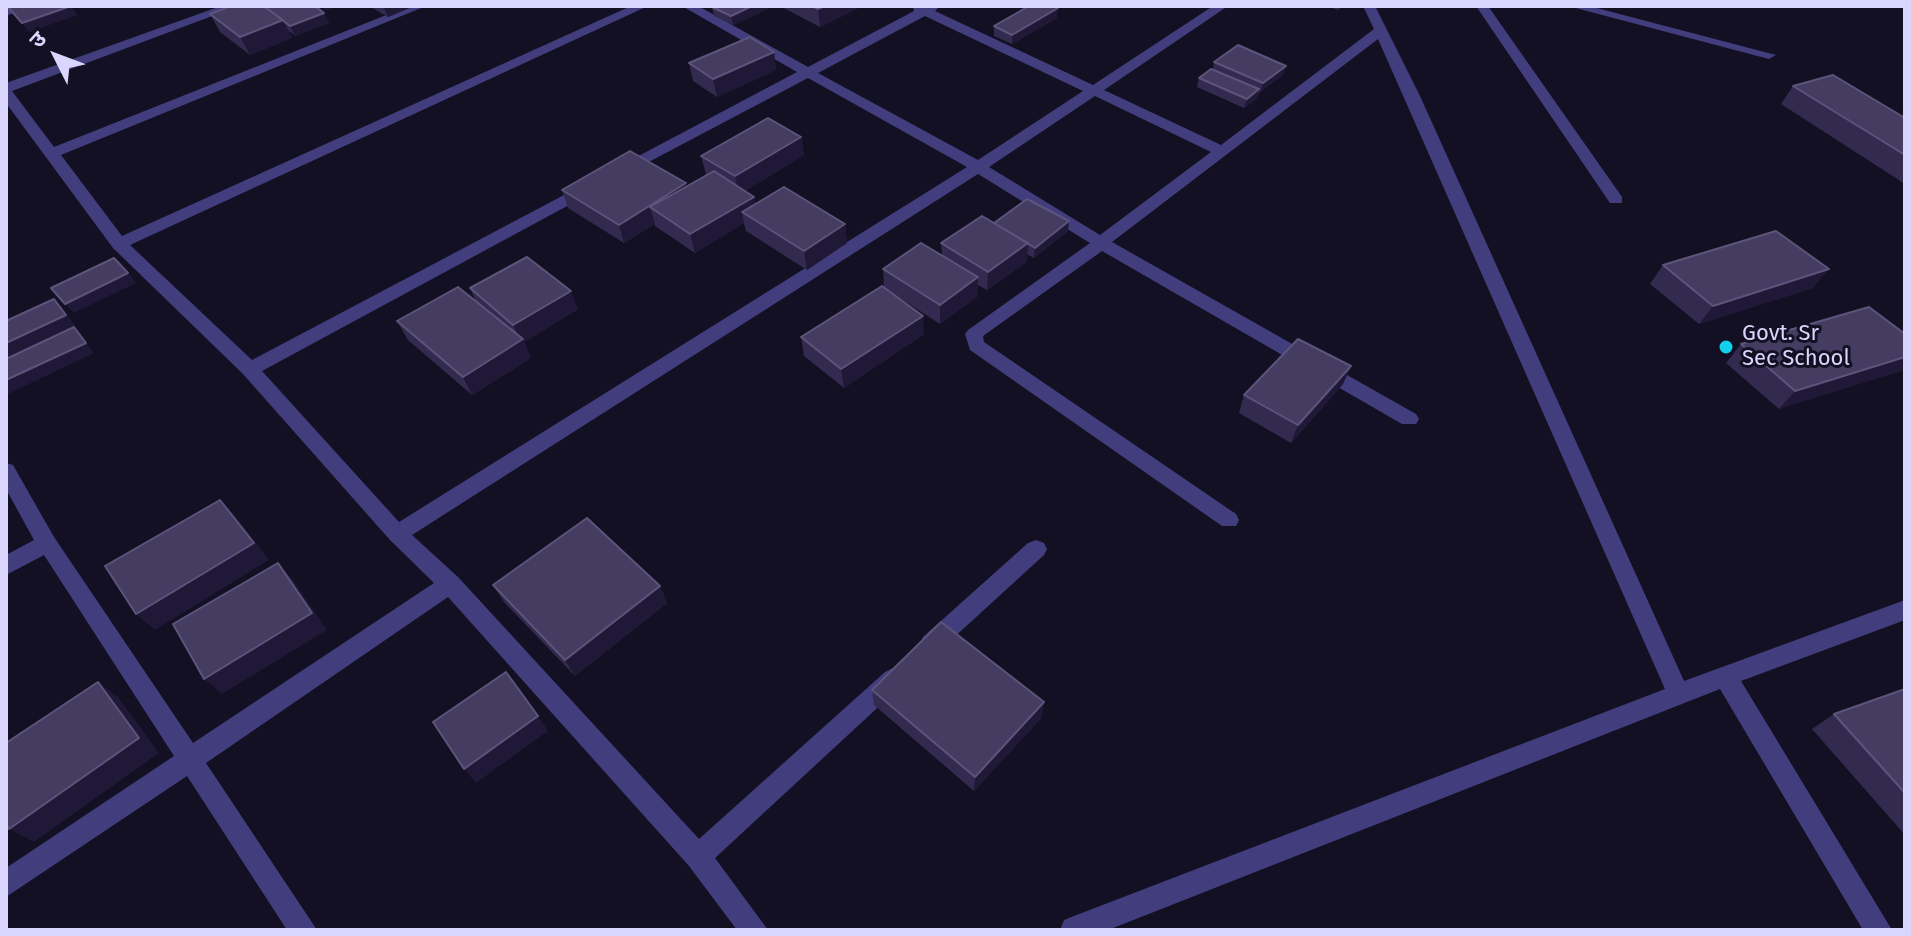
<!DOCTYPE html>
<html>
<head>
<meta charset="utf-8">
<style>
  body { margin:0 }
  #map { position:relative; width:1911px; height:936px; overflow:hidden; background:#141023; font-family:"Fira Sans","Noto Sans Devanagari",sans-serif }
  canvas { display:block }
  .frame { position:absolute; inset:0; border:8px solid #dad5fc; pointer-events:none }
  .north { position:absolute; left:16px; top:16px; width:80px; height:80px; -webkit-text-stroke:6px #141023; paint-order:stroke; rotate:312deg; font-size:22px; font-weight:700; line-height:32px; text-align:center; color:#dad5fc }
  .north::after { content:''; display:block; margin:auto; width:28px; height:36px; background:#dad5fc; clip-path:polygon(50% 0,100% 100%,50% 72%,0 100%) }
</style>
</head>
<body>
<div id="map">
<canvas width="1911" height="936"></canvas>
<div class="frame"></div>
<div class="north">उ</div>
</div>
<script>
const ctx = document.querySelector('canvas').getContext('2d');
ctx.lineJoin = 'round';
function poly(rows) {
  const path = new Path2D();
  for (const r of rows) {
    path.moveTo(r[0], r[1]);
    for (let i = 2; i < r.length; i += 2) path.lineTo(r[i], r[i + 1]);
  }
  return path;
}
function paint(path, color) {
  ctx.fillStyle = color;
  ctx.fill(path, 'evenodd');
}
function strokePath(path, color, width, dash) {
  ctx.strokeStyle = color;
  ctx.lineWidth = width;
  ctx.lineCap = dash ? 'butt' : 'round';
  ctx.setLineDash(dash || []);
  ctx.stroke(path);
}
function label(font, color, halo, rows, align = 'center') {
  ctx.font = font + ' "Fira Sans",sans-serif';
  ctx.lineWidth = 6;
  ctx.setLineDash([]);
  ctx.textBaseline = 'middle';
  ctx.strokeStyle = halo;
  ctx.fillStyle = color;
  for (const [text, x, y, turn = 0] of rows) {
    ctx.save();
    ctx.translate(x, y);
    ctx.rotate((+turn || 0) * Math.PI / 180);
    ctx.textAlign = isNaN(turn) ? turn : align;
    if (halo) ctx.strokeText(text, 0, 0);
    ctx.fillText(text, 0, 0);
    ctx.restore();
  }
}
paint(poly([
  [12,6,31,6,6,16,6,8,12,6],
  [221,6,239,6,12,91,54,147,409,6,426,6,61,155,122,236,631,6,648,6,130,245,252,360,581,186,593,186,593,192,262,371,399,522,967,167,808,78,624,175,614,175,614,169,797,72,682,6,698,6,808,67,914,11,913,6,940,6,935,11,1093,85,1213,6,1228,6,1104,90,1221,145,1374,29,1363,6,1375,6,1420,96,1684,681,1905,600,1905,620,1741,681,1892,930,1863,930,1720,689,1108,930,1060,930,1064,920,1074,916,1665,689,1378,39,1112,242,1416,414,1419,419,1416,424,1402,424,1102,251,983,336,984,342,1236,514,1239,520,1236,526,1222,526,970,350,965,334,968,330,1090,243,978,174,412,535,458,577,699,839,885,672,893,668,901,672,905,679,901,686,715,858,768,930,737,930,689,866,448,597,206,763,317,930,287,930,187,776,6,897,6,868,174,756,44,555,6,575,6,555,34,540,6,489,6,463,13,465,54,537,193,743,434,583,390,540,243,374,113,248,6,103,6,83,221,6],
  [925,16,1083,91,978,160,818,73,925,16],
  [1095,96,1211,152,1100,235,989,167,1095,96],
  [1476,6,1488,6,1622,197,1622,203,1610,203,1476,6],
  [1568,6,1589,6,1776,55,1769,59,1568,6],
  [1036,540,1044,543,1047,549,1044,555,939,651,931,654,923,651,920,644,923,637,1028,543,1036,540]
]), '#423e7e');
paint(poly([
  [369,6,414,6,388,17],
  [714,6,767,6,768,9,733,25,714,16,712,7],
  [780,6,862,6,820,27],
  [1326,6,1343,6,1338,10],
  [324,13,329,23,295,36,288,30,292,38,250,55,220,32,210,14],
  [1057,18,1012,44,994,36,994,26],
  [774,52,776,70,717,97,693,81,689,63],
  [1214,62,1286,66,1283,75,1260,92,1259,92,1257,99,1244,108,1197,87,1199,78,1213,70],
  [1793,86,1905,118,1905,184,1781,104],
  [801,137,804,155,745,191,754,197,755,204,845,224,847,243,807,270,746,231,744,223,695,253,655,226,655,224,624,243,568,208,562,190,686,187,706,175,701,156],
  [1069,221,1068,231,1034,258,1027,254,1027,262,987,290,978,285,978,296,940,324,886,289,924,334,844,388,804,356,801,337,884,288,883,269,942,255,941,243,994,223],
  [1663,265,1813,288,1699,324,1650,284],
  [470,288,578,309,524,342,531,358,472,395,408,340,397,321,476,302],
  [1905,334,1779,409,1726,363,1741,344],
  [1351,366,1343,384,1291,443,1239,413,1244,395],
  [493,585,660,586,667,603,575,676,504,602],
  [1905,689,1905,835,1812,729,1834,714],
  [872,690,1042,717,974,791,874,705]
]), '#332a4f');
paint(poly([
  [71,6,78,15,29,32,22,23],
  [323,6,337,6,325,11],
  [383,6,414,6,388,17],
  [752,6,767,6,768,9,733,25,731,16],
  [825,6,862,6,820,27,818,9],
  [1058,8,1057,18,1012,44,1012,35],
  [324,13,329,23,295,36,290,26],
  [283,20,292,38,250,55,240,37],
  [774,52,776,70,717,97,713,79],
  [1286,66,1283,75,1260,92,1263,83],
  [1259,89,1257,99,1244,108,1247,99],
  [801,137,804,155,739,195,735,176],
  [686,183,690,202,650,207,655,224,624,243,619,225],
  [754,197,757,215,742,212,744,223,695,253,690,234],
  [1069,221,1068,231,1034,258,1035,248],
  [845,224,847,243,807,270,804,251],
  [1028,243,1027,262,987,290,988,272],
  [1829,269,1813,288,1699,324,1713,306],
  [128,273,136,283,74,313,65,304],
  [978,277,978,296,940,324,940,305],
  [571,291,578,309,524,342,531,358,472,395,463,377,521,341,513,325],
  [54,299,75,325,6,358,6,343],
  [923,316,924,334,844,388,841,369],
  [74,327,94,353,6,395,6,380],
  [1905,357,1905,370,1779,409,1795,391],
  [1351,366,1343,384,1291,443,1298,425],
  [220,500,236,517,269,560,155,630,136,614],
  [278,563,293,580,327,630,222,694,204,679],
  [660,586,667,603,575,676,565,660],
  [98,682,118,697,159,753,34,842,9,829],
  [1044,702,1042,717,974,791,975,777],
  [538,716,548,731,476,783,464,769]
]), '#1f1836');
const building = poly([
  [11,6,71,6,22,23,8,7,11,6],
  [231,6,263,6,283,20,240,37,210,14,231,6],
  [264,6,315,6,324,13,290,26,264,6],
  [714,6,752,6,731,16,712,7,714,6],
  [812,6,825,6,818,9,812,6],
  [1029,6,1052,6,1058,8,1012,35,994,26,1029,6],
  [750,37,774,52,713,79,689,63,750,37],
  [1238,45,1286,66,1263,83,1214,62,1238,45],
  [1211,69,1259,89,1247,99,1199,78,1211,69],
  [1833,75,1905,118,1905,155,1793,86,1833,75],
  [768,118,801,137,735,176,701,156,768,118],
  [630,151,686,183,619,225,562,190,630,151],
  [714,171,754,197,690,234,650,207,714,171],
  [784,187,845,224,804,251,742,212,784,187],
  [1027,199,1069,221,1035,248,994,223,1027,199],
  [982,216,1028,243,988,272,941,243,982,216],
  [1776,231,1829,269,1713,306,1663,265,1776,231],
  [921,243,978,277,940,305,883,269,921,243],
  [527,257,571,291,513,325,470,288,527,257],
  [114,258,128,273,65,304,51,288,114,258],
  [882,286,923,316,841,369,801,337,882,286],
  [458,287,523,339,463,377,397,321,458,287],
  [54,299,66,315,6,343,6,321,54,299],
  [1869,307,1905,334,1905,357,1795,391,1741,344,1869,307],
  [74,327,86,343,6,380,6,359,74,327],
  [1298,339,1351,366,1298,425,1244,395,1298,339],
  [220,500,254,543,136,614,105,566,220,500],
  [587,518,660,586,565,660,493,585,587,518],
  [278,563,312,613,204,679,173,624,278,563],
  [941,622,1044,702,975,777,872,690,941,622],
  [506,672,538,716,464,769,433,722,506,672],
  [98,682,139,738,9,829,6,823,6,743,98,682],
  [1905,689,1905,793,1834,714,1905,689]
]);
paint(building, '#453c62');
strokePath(building, '#5c547a', 2);
for (const [x, y, r, color] of [
  [1726,347,8,"#11d1ec"]
]) {
  const dot = new Path2D();
  dot.arc(x, y, r, 0, 2 * Math.PI);
  ctx.fillStyle = color;
  ctx.fill(dot);
  strokePath(dot, '#141023', 3);
}
label('22px', '#dad5fc', '#141023', [
  ["Govt. Sr",1742,334],
  ["Sec School",1742,359]
], 'left');
</script>
</body>
</html>
